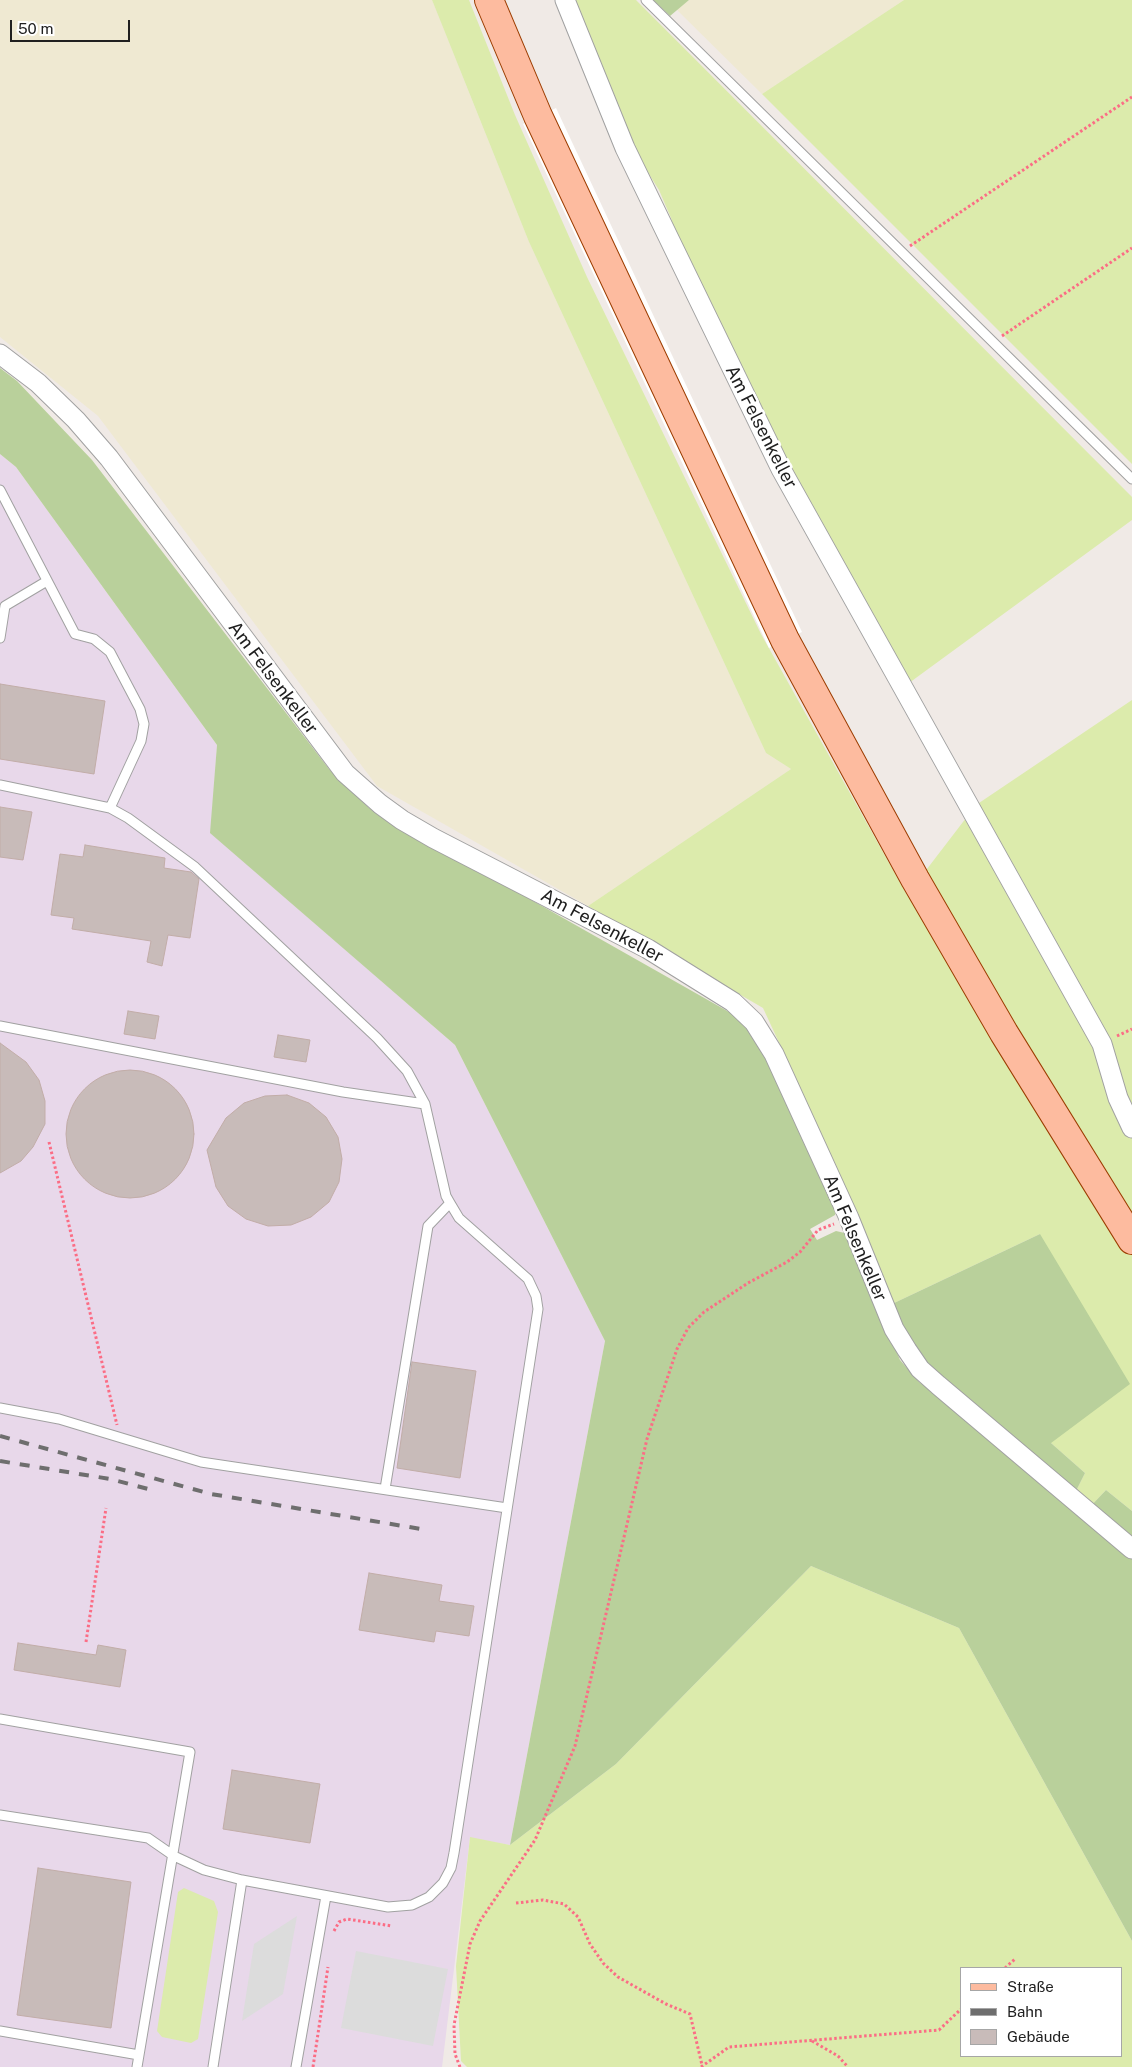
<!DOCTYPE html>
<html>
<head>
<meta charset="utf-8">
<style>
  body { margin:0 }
  #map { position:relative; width:1132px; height:2067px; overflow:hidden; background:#f0eae6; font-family:"Public Sans",sans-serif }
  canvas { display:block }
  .legend { position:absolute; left:960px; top:1967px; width:162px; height:90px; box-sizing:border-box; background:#fff; border:1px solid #a6a6a6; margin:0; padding:6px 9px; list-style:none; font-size:15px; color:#202020 }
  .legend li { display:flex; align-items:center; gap:10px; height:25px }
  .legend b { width:25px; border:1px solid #a6a6a6 }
  .scale { position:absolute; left:10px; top:20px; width:120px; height:22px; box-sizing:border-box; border:2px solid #202020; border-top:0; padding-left:6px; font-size:15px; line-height:18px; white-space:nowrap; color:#202020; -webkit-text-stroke:4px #fff; paint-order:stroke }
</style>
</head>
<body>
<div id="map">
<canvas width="1132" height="2067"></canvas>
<ul class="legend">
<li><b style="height:6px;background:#fdbb9f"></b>Straße</li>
<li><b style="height:6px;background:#6e6e6e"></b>Bahn</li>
<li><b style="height:14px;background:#c8bbb9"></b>Gebäude</li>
</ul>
<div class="scale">50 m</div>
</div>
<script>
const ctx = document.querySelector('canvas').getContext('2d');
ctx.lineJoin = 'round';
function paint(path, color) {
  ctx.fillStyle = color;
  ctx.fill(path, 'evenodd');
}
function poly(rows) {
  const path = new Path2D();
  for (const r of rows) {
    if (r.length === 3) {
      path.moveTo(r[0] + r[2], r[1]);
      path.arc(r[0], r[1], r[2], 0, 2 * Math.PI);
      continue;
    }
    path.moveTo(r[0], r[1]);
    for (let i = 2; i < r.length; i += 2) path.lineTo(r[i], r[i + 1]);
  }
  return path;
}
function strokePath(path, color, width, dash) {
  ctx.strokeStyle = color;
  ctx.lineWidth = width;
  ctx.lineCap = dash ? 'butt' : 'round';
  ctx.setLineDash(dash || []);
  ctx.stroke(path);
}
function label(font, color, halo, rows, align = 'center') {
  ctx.font = font + ' "Public Sans",sans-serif';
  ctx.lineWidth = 5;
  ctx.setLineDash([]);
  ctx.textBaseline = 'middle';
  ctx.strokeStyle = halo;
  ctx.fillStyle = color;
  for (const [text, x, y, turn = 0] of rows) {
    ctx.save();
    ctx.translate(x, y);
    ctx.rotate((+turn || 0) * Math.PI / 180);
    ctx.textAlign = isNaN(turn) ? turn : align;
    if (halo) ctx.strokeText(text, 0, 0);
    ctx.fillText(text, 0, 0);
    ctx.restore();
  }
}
paint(poly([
  [0,454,16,467,217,745,211,833,455,1045,605,1341,510,1845,470,1838,442,2067,0,2067]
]), '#e8d8ea');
paint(poly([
  [0,0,432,0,529,242,766,753,791,769,588,906,377,786,98,416,0,337],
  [689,0,904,0,762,94,676,9]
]), '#efe9d2');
paint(poly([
  [432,0,469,0,515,115,587,277,761,634,907,895,976,805,1132,700,1132,1511,1106,1490,1088,1509,1074,1495,1085,1473,1051,1443,1040,1234,892,1304,801,1090,763,1008,588,906,791,769,766,753,529,242],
  [573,0,636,0,1132,497,1132,520,909,683,792,477,681,252,671,218,659,190,635,152,620,109],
  [904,0,1132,0,1132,464,762,94],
  [811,1566,959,1628,1132,1941,1132,2067,467,2067,461,2061,456,1966,470,1837,510,1845,616,1764],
  [961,1968,1121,1968,1121,2056,961,2056],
  [184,1888,214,1901,218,1912,198,2039,191,2043,162,2037,157,2031,178,1892]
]), '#dcebac');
paint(poly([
  [653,0,689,0,670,16],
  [0,368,17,381,92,460,329,769,369,808,752,1025,837,1206,835,1215,810,1229,817,1240,836,1231,849,1234,900,1360,919,1382,974,1423,1132,1558,1132,1941,959,1628,811,1566,616,1764,510,1845,605,1341,455,1045,210,833,217,745,16,467,0,454],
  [1040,1234,1130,1384,1051,1443,1085,1473,1074,1495,940,1380,907,1339,892,1304],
  [1106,1490,1132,1511,1132,1545,1088,1509]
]), '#b9d09b');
paint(poly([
  [297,1916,283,1994,242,2021,254,1944],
  [356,1951,448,1969,433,2046,341,2028]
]), '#dcdcdc');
paint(poly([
  [556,108,802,632,769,648,523,124]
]), '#fff');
const building = poly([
  [0,684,105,701,94,774,0,759,0,684],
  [0,807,32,812,23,860,0,857,0,807],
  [85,845,165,858,164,868,191,872,199,879,190,938,168,935,162,966,147,962,151,941,72,929,74,918,51,915,60,854,83,857,85,845],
  [128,1011,159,1016,155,1039,124,1034,128,1011],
  [278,1035,310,1040,306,1062,274,1057,278,1035],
  [0,1043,26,1062,39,1080,45,1101,45,1124,33,1147,21,1161,0,1173,0,1043],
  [130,1134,64],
  [287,1095,309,1103,326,1117,338,1137,342,1159,339,1182,329,1202,311,1217,291,1225,268,1226,246,1219,228,1206,216,1187,207,1150,226,1118,244,1103,265,1096,287,1095],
  [412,1362,476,1371,460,1478,397,1468,412,1362],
  [369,1573,442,1585,439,1601,474,1606,469,1636,436,1631,434,1642,359,1630,369,1573],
  [18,1643,96,1655,98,1645,126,1650,120,1687,14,1670,18,1643],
  [232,1770,320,1784,310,1843,223,1829,232,1770],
  [38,1868,131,1882,111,2028,17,2015,38,1868]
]);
paint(building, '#c8bbb9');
strokePath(building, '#c2ada8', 1);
const lane = poly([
  [646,0,1132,479],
  [0,490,75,634,94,639,110,652,140,709,144,724,141,741,110,808],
  [0,638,5,606,47,581],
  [0,785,110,808,128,818,195,867,377,1038,407,1071,425,1104,446,1196,450,1203,459,1218,528,1279,536,1296,538,1309,454,1853,451,1868,443,1883,429,1897,412,1905,388,1907,242,1880,204,1870,174,1856,148,1838,0,1815],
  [0,1026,343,1092,425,1104],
  [0,1408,59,1419,201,1462,507,1508],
  [385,1489,428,1226,450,1203],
  [0,1719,190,1752,137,2067],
  [0,2031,139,2055],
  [213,2067,242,1880],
  [296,2067,326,1896]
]);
const street = poly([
  [565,0,625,148,781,469,1102,1044,1118,1098,1132,1128],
  [0,354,38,383,76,420,109,458,345,773,380,804,402,820,433,838,648,949,733,1002,754,1022,774,1054,849,1218,894,1329,907,1350,920,1369,938,1385,1132,1549]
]);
const primary = poly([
  [489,0,538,116,785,640,915,879,1004,1033,1132,1240]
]);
strokePath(lane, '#a1a1a1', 11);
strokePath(street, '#a1a1a1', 21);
strokePath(primary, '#9c3d00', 30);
strokePath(poly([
  [910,246,1132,97],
  [1002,336,1132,248],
  [1117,1036,1132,1029],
  [49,1142,117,1425],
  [86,1642,106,1508],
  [516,1903,543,1900,564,1904,578,1917,590,1944,603,1963,618,1977,666,2004,690,2014,702,2065],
  [334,1931,339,1922,347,1919,392,1926],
  [1005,1968,1015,1959],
  [812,2041,838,2056,848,2067],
  [313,2067,328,1967],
  [460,2067,455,2054,454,2025,470,1944,480,1921,535,1840,575,1746,647,1439,677,1349,688,1328,704,1312,748,1283,787,1262,800,1252,818,1230,834,1224],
  [701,2067,729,2047,939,2030,961,2009]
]), '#fb6d85', 3, [2.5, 2.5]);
strokePath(lane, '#fff', 9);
strokePath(street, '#fff', 19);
strokePath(primary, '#fdbb9f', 28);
strokePath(poly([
  [0,1436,211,1494,421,1529],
  [0,1461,110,1479,156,1491]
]), '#6e6e6e', 4, [10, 10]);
label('18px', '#202020', '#fff', [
  ["Am Felsenkeller",761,427,63],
  ["Am Felsenkeller",273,678,53],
  ["Am Felsenkeller",602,926,28],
  ["Am Felsenkeller",855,1238,67]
]);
</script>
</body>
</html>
